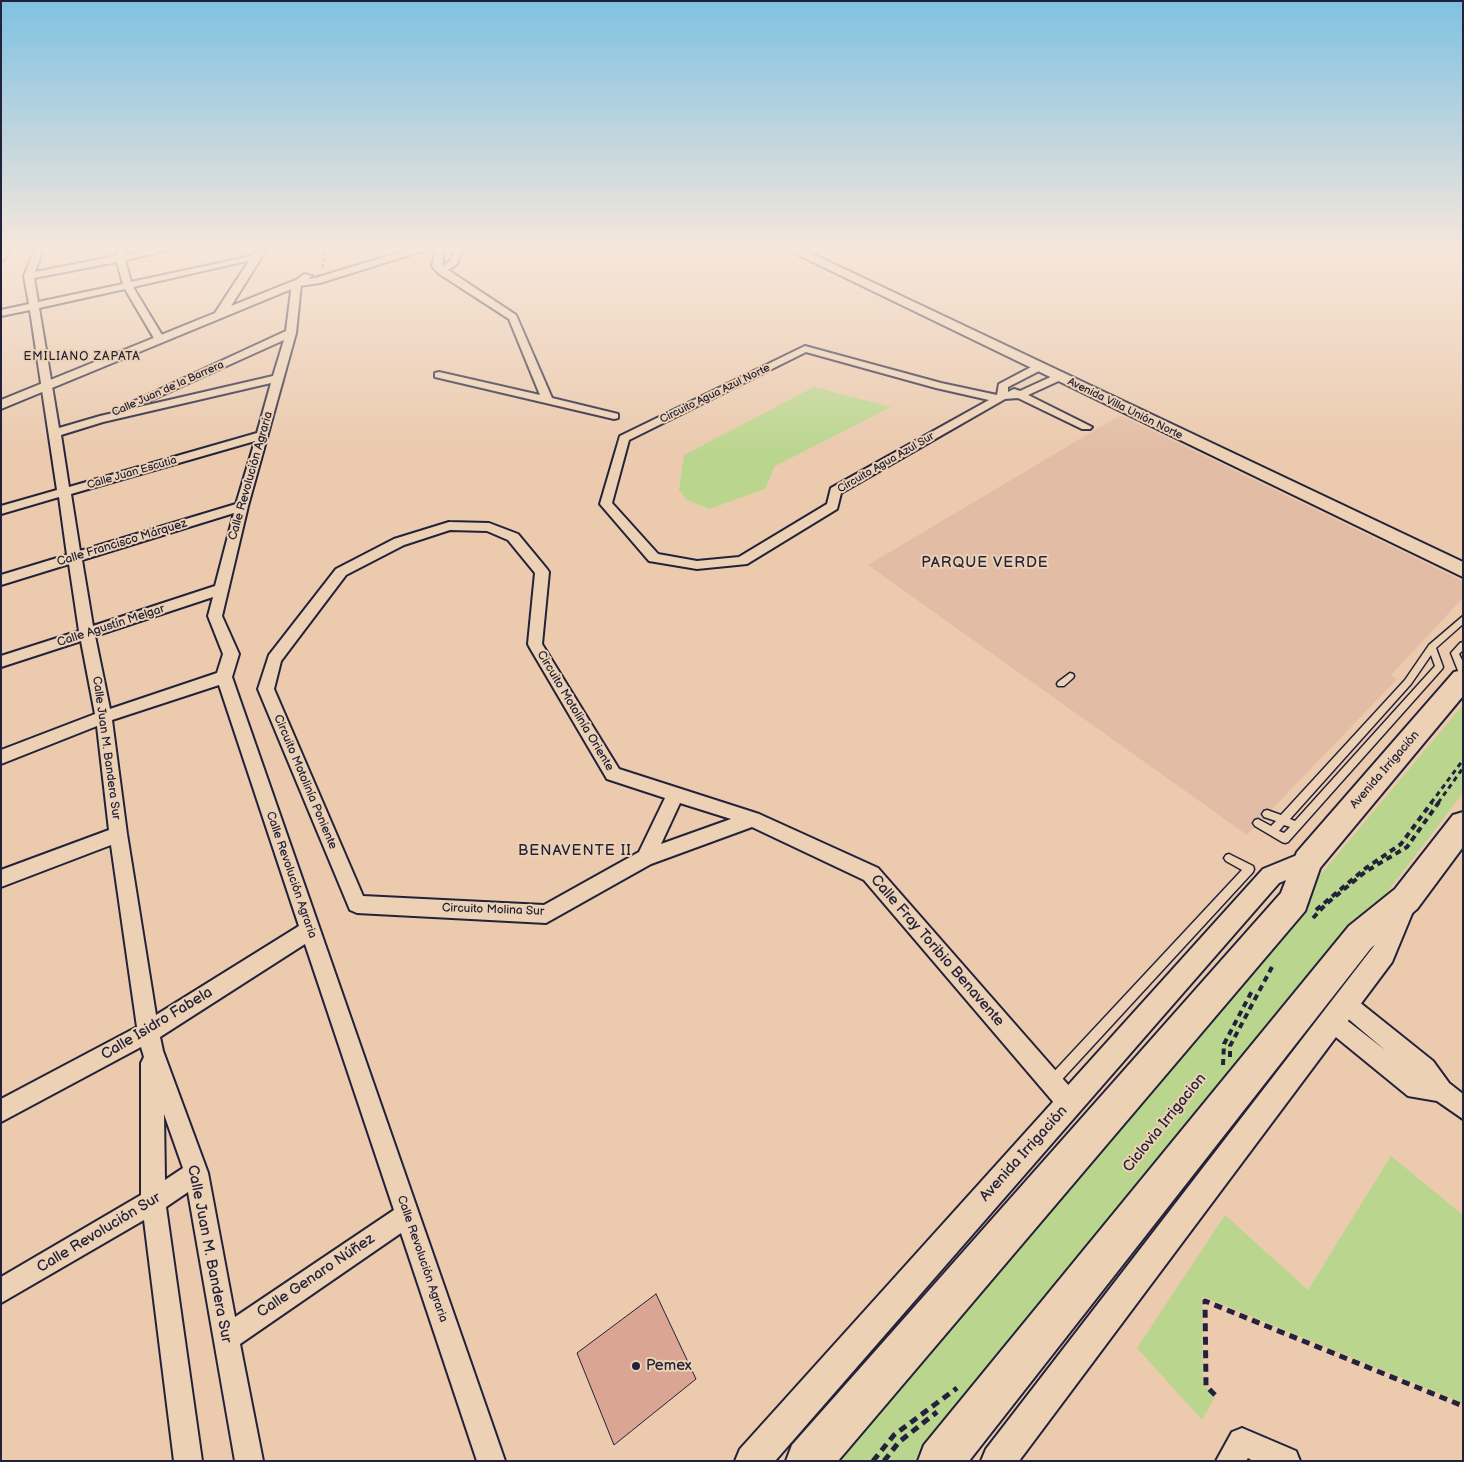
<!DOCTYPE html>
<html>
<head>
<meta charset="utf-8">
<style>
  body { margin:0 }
  #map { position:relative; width:1464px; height:1462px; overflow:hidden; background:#ebcaae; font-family:"Balsamiq Sans",sans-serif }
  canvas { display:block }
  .frame { position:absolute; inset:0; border:2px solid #22223b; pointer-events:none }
</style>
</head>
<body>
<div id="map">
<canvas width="1464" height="1462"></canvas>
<div class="frame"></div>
</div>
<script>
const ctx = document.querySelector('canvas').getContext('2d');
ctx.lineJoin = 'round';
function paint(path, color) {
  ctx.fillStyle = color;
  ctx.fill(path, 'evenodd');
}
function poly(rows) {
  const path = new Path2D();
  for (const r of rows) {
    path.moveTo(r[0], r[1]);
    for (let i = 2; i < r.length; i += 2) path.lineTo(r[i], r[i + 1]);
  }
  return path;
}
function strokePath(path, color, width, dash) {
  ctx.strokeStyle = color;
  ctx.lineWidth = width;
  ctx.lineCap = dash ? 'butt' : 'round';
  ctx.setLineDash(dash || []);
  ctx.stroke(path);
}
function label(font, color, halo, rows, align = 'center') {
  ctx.font = font + ' "Balsamiq Sans",sans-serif';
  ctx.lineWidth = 4;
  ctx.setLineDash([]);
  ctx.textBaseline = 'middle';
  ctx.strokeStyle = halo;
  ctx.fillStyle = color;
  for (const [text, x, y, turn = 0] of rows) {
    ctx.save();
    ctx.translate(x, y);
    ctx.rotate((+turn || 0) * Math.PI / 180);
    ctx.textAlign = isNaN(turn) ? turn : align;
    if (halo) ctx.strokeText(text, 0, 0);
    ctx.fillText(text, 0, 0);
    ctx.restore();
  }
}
paint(poly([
  [1122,416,1463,581,1463,598,1391,675,1397,679,1247,835,868,565,1117,417]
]), '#e2bca4');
paint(poly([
  [814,387,891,407,775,466,765,489,709,509,687,500,679,490,684,455],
  [1463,705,1463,793,1274,1040,925,1461,828,1461],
  [1391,1156,1463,1215,1463,1403,1202,1296,1203,1384,1215,1397,1202,1420,1137,1348,1225,1215,1308,1290]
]), '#bad68e');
const building = poly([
  [656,1294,696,1379,614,1445,577,1353,656,1294]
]);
paint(building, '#daa693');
strokePath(building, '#22223b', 1);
const service = poly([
  [1463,616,1463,624,1436,648,1443,667,1442,669,1288,842,1285,843,1282,842,1255,826,1253,823,1255,820,1258,819,1271,826,1276,821,1264,817,1262,814,1264,811,1267,810,1281,815,1405,680,1429,645,1463,616],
  [1431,655,1435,666,1295,821,1290,819,1411,684,1431,655],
  [1284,825,1290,827,1284,833,1279,831,1284,825],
  [1463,642,1463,650,1459,654,1463,662,1463,676,1459,673,1451,653,1460,643,1463,642],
  [1070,673,1073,674,1074,676,1073,678,1064,686,1058,686,1057,684,1058,682,1070,673],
  [1229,854,1253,866,1254,869,1253,872,1056,1086,1052,1088,1048,1086,1046,1082,1048,1078,1242,870,1226,861,1224,858,1226,855,1229,854]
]);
const minor = poly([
  [3,247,11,247,5,259,1,262,3,247],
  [36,247,44,247,35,272,116,256,118,247,126,247,125,255,164,247,182,247,125,260,131,282,256,255,260,258,133,287,165,340,160,343,155,340,125,289,39,308,59,428,100,416,273,376,284,340,138,406,130,406,128,404,286,331,292,283,304,274,312,276,301,284,296,333,248,506,222,616,239,654,232,677,505,1461,477,1461,401,1233,240,1344,263,1461,235,1461,188,1192,166,1207,202,1461,174,1461,144,1220,1,1303,1,1277,141,1195,141,1063,144,1057,141,1047,1,1122,1,1099,137,1027,111,845,1,887,1,870,109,830,97,726,1,764,1,750,95,714,81,641,1,667,1,656,79,631,69,564,1,585,1,575,67,555,59,497,1,514,1,506,57,490,30,310,1,316,1,310,29,304,24,276,36,247],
  [117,262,123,284,38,302,34,278,117,262],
  [271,383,257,433,69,487,61,435,103,422,271,383],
  [255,441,236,504,80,551,71,494,255,441],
  [234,513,215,586,93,626,82,560,234,513],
  [213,597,208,616,223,654,217,673,110,709,95,636,213,597],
  [219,685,299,926,156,1015,127,834,112,720,219,685],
  [305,944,394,1210,235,1317,208,1173,163,1051,160,1037,305,944],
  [164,1114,183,1168,165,1180,164,1114],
  [437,247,445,247,442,266,450,261,456,247,464,247,457,264,448,270,516,315,552,398,618,414,618,418,614,419,435,377,435,373,439,372,540,395,509,319,438,273,432,266,437,247],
  [1448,247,1463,247,1463,253,1449,249,1448,247],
  [805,346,941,383,997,395,999,384,1035,365,1043,365,1043,369,1008,387,1008,392,1014,389,1020,391,1055,375,1063,375,1063,379,1028,395,1092,427,1090,429,1082,429,1018,398,1005,399,841,493,837,509,747,564,697,569,649,561,600,504,620,436,805,346],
  [806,352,936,388,989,400,831,488,827,504,739,557,697,561,658,554,612,503,629,440,806,352],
  [449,522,489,523,518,534,547,569,549,572,542,644,619,769,759,814,878,868,1077,1095,1080,1103,1077,1111,1069,1114,1061,1111,864,880,752,827,651,864,546,923,357,913,350,910,258,689,269,655,336,569,394,539,449,522],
  [450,530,487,531,508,540,535,573,528,644,530,648,607,779,665,798,639,852,544,905,363,896,274,689,281,661,346,575,404,545,450,530],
  [680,803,731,819,661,844,680,803],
  [1346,994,1353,997,1433,1061,1449,1083,1463,1094,1463,1119,1437,1101,1408,1096,1326,1029,1323,1022,1326,1015,1333,1012,1340,1015,1385,1050,1339,1011,1336,1004,1339,997,1346,994],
  [1242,1428,1296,1451,1300,1461,1253,1461,1248,1458,1246,1461,1216,1461,1232,1432,1242,1428]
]);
const tertiary = poly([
  [258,247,268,247,231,306,293,281,315,278,418,247,435,247,320,283,299,286,1,409,1,400,215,313,258,247],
  [1307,851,1315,854,1318,861,1315,868,1279,883,775,1461,735,1461,740,1449,1263,869,1307,851],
  [1404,893,1412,896,1416,904,1392,962,1019,1461,981,1461,986,1449,1374,946,1396,896,1404,893]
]);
const secondary = poly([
  [782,247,798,247,1463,562,1463,577,782,247]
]);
const primary = poly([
  [1463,670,1463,696,1320,868,1305,911,838,1461,786,1461,792,1445,1281,893,1297,852,1454,672,1463,670],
  [1463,812,1463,847,1417,909,1371,948,969,1461,918,1461,924,1445,1349,926,1395,889,1453,815,1463,812]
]);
strokePath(service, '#22223b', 3);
strokePath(minor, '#22223b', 4);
strokePath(tertiary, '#22223b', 4);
strokePath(secondary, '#22223b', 4);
strokePath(primary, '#22223b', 4);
strokePath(poly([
  [323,267,325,247]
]), '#22223b', 2, [3, 2.5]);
strokePath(poly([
  [1431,803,1463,760],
  [1438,803,1463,768]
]), '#22223b', 3, [5, 4]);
strokePath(poly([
  [1316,910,1366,868,1401,844,1432,802],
  [1313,918,1325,905,1365,872,1407,847,1439,802],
  [1230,1057,1230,1046,1272,967],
  [1223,1065,1224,1044,1253,989]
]), '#22223b', 4, [6, 4.5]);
strokePath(poly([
  [1215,1395,1206,1386,1205,1301,1463,1406],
  [873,1461,894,1435,957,1388],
  [884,1461,899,1442,937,1412]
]), '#22223b', 5, [8, 5.5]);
paint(service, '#edd1b4');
paint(minor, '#edd1b4');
paint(tertiary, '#edd1b4');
paint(secondary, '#edd1b4');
paint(primary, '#edd1b4');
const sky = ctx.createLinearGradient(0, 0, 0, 452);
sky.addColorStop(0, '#7fc1e2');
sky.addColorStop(0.55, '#f6e7db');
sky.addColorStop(1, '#f6e7db00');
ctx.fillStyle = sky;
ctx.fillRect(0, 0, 1464, 452);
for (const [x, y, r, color] of [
  [636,1366,5,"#22223b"]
]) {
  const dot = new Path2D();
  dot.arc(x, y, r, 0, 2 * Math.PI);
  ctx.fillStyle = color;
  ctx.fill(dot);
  strokePath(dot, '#edd1b4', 2);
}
label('11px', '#22223b', '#edd1b4', [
  ["Calle Juan de la Barrera",168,389,-24],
  ["Circuito Agua Azul Norte",715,394,-26],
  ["Avenida Villa Unión Norte",1125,409,26],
  ["Circuito Agua Azul Sur",886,463,-30],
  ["Calle Juan Escutia",132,473,-16]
]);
ctx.letterSpacing = '1px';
label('12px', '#22223b', '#edd1b4', [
  ["EMILIANO ZAPATA",82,357]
]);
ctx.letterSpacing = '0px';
label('12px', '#22223b', '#edd1b4', [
  ["Calle Revolución Agraria",251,476,-74],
  ["Calle Francisco Márquez",122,543,-17],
  ["Calle Agustín Melgar",111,626,-18],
  ["Circuito Motolinía Oriente",575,711,59],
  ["Calle Juan M. Bandera Sur",106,748,82],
  ["Avenida Irrigación",1385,770,-49],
  ["Circuito Motolinía Poniente",305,782,67],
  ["Calle Revolución Agraria",291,875,71],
  ["Circuito Molina Sur",493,910,2],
  ["Calle Revolución Agraria",422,1259,71]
]);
ctx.letterSpacing = '1px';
label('15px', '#22223b', '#edd1b4', [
  ["PARQUE VERDE",985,563],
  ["BENAVENTE II",575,851]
]);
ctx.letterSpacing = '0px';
label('15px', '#22223b', '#edd1b4', [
  ["Calle Fray Toribio Benavente",937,951,49],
  ["Calle Isidro Fabela",157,1024,-31],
  ["Ciclovia Irrigacion",1165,1123,-51],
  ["Avenida Irrigación",1024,1154,-48],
  ["Calle Revolución Sur",99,1233,-31],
  ["Calle Juan M. Bandera Sur",209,1254,79],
  ["Calle Genaro Núñez",316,1276,-34]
]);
label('15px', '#22223b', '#edd1b4', [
  ["Pemex",646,1366]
], 'left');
</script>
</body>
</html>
